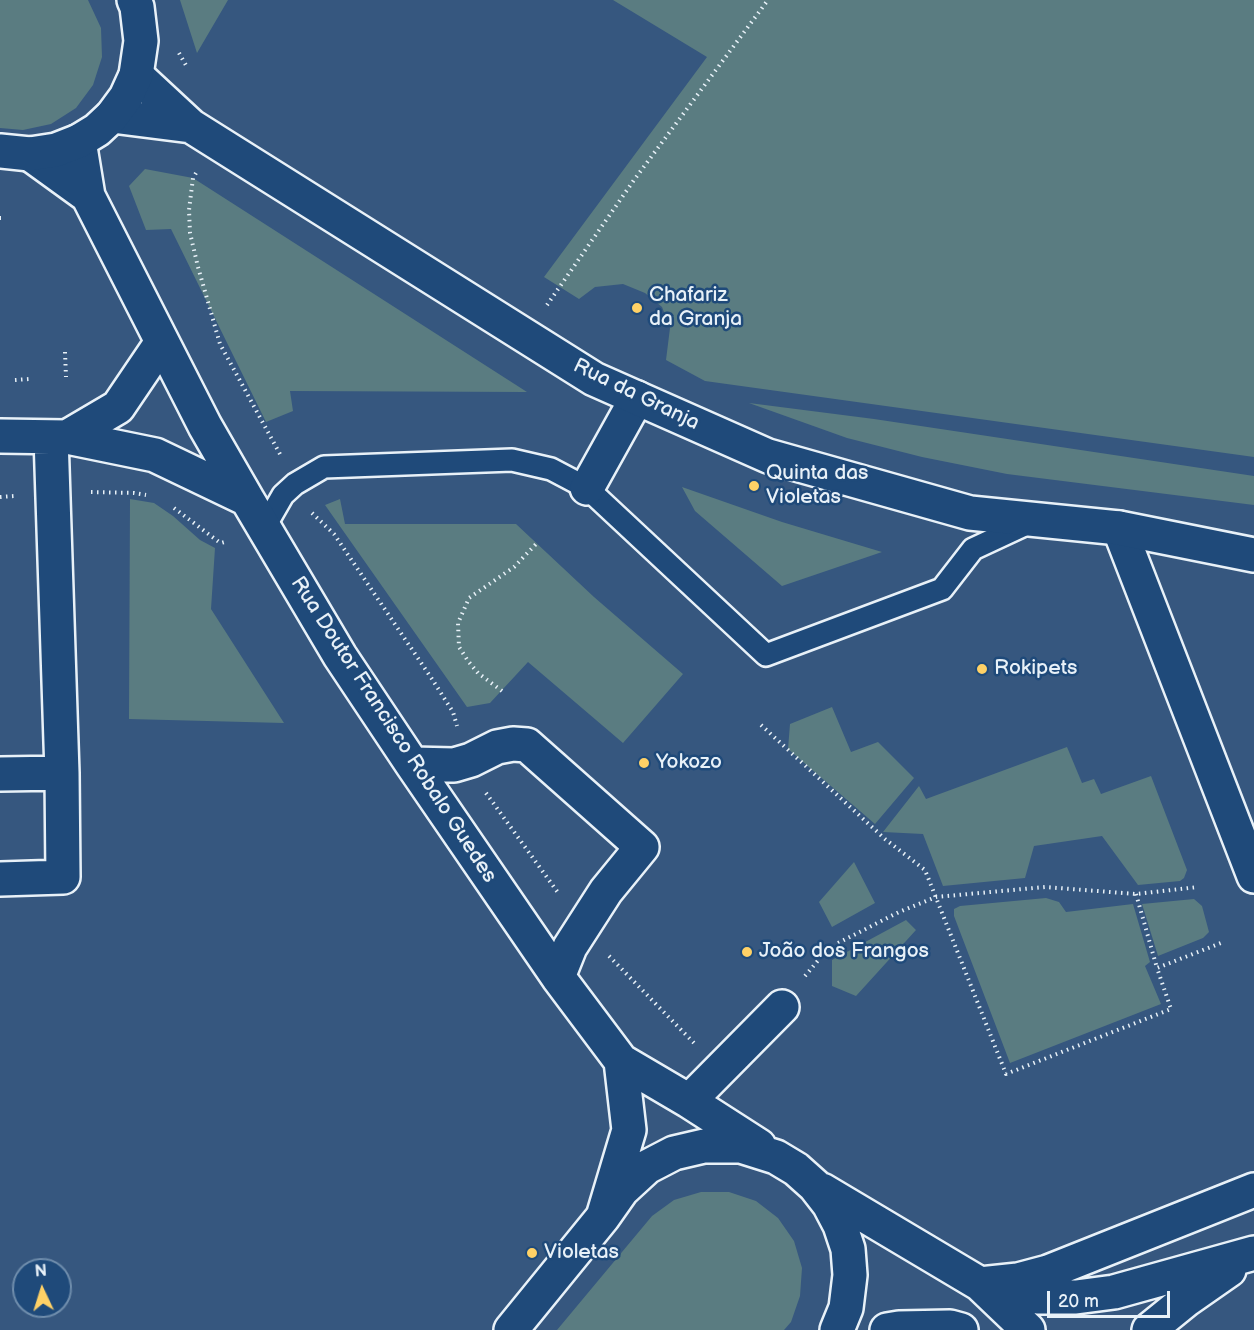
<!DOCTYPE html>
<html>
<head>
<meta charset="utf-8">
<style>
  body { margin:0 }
  #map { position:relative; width:1254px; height:1330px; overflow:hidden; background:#36577f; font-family:"Balsamiq Sans",sans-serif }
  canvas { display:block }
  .north { position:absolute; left:12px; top:1258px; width:60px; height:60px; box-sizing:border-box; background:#1f4a7a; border:2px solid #6f8dac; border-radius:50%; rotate:356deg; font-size:16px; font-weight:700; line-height:24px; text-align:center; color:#e8f1f8 }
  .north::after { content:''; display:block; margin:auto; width:21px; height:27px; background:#ffd166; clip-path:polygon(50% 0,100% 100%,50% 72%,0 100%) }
  .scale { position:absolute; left:1047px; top:1291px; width:123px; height:27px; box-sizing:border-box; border:3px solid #e8f1f8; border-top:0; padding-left:8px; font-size:18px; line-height:21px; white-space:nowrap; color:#e8f1f8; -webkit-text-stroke:4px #1f4a7a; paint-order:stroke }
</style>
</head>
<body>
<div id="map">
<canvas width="1254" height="1330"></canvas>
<div class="north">N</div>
<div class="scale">20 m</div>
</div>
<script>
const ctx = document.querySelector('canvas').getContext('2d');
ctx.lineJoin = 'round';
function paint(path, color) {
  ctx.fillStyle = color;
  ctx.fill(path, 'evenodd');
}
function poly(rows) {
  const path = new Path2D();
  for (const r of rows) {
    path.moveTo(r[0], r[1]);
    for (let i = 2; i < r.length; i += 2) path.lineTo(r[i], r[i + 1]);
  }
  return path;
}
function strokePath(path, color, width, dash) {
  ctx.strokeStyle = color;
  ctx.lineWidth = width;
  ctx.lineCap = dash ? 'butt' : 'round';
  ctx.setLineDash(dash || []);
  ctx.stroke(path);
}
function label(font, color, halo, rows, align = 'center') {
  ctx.font = font + ' "Balsamiq Sans",sans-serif';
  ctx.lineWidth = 5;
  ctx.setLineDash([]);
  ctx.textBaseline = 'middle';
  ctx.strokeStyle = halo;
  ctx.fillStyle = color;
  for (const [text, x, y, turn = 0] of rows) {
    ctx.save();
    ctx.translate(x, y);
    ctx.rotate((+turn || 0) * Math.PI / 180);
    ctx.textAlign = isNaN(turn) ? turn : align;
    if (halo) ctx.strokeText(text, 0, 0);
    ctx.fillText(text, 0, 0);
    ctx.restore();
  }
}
paint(poly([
  [0,0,88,0,101,28,102,57,93,85,76,108,51,124,23,130,0,128],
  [180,0,228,0,197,53],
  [613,0,1254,0,1254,457,705,381,666,360,670,328,662,307,645,293,623,284,595,287,579,299,544,277,707,57],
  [145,169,193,178,527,392,290,391,293,411,266,422,171,229,146,230,129,186],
  [749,403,874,419,1254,476,1254,505,1007,474,922,457,847,438],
  [682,487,782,522,882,552,782,586,695,511],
  [130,499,154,503,173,516,200,540,215,548,211,609,284,723,129,719],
  [340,499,345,524,516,524,594,597,683,674,623,743,528,662,490,703,467,707,325,505],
  [832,707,851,752,878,742,914,778,875,824,788,749,790,724],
  [1067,747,1082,783,1094,779,1101,794,1151,776,1187,870,1184,878,1180,881,1138,885,1102,836,1034,846,1025,878,943,886,923,834,883,832,919,786,926,799],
  [854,862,875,903,832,927,819,902],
  [1046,898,1059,902,1066,912,1133,904,1150,962,1145,966,1161,1004,1010,1063,954,916,954,909,960,906],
  [1194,899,1202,906,1209,932,1203,938,1158,956,1142,904],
  [906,920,916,930,856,996,832,986,832,960],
  [701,1192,729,1192,756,1201,778,1218,794,1241,802,1268,800,1296,791,1322,784,1330,557,1330,652,1216,674,1200]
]), '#5a7c81');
const service = poly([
  [264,528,283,495,295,484,324,467,512,460,551,469,587,488,766,655,942,589,973,549,1033,521]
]);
const minor = poly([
  [79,141,88,196,205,426,247,499,340,656,412,764,558,977,621,1061,629,1130,603,1217],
  [30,154,88,196],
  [0,436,67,437,118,407,162,342],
  [51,437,62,773],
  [67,437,155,455,247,499],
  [587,488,637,398],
  [1119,528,1254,876],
  [412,764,454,765,471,760,497,747,513,744,527,745,642,847,606,891,570,947,558,977],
  [0,774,62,773,63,877,0,879],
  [621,1061,689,1101,759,1146],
  [689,1101,782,1007],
  [822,1190,980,1284,1028,1330],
  [980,1284,1018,1280,1048,1272,1254,1190],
  [1002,1289,1037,1297,1076,1297,1114,1292,1254,1253],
  [511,1330,603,1217,622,1190,647,1167,674,1153,704,1146,741,1146,776,1157,796,1169,815,1186,829,1204,840,1225,848,1249,850,1275,846,1308,837,1330],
  [887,1330,899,1328,950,1327,961,1330],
  [1149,1330,1186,1300,1229,1270]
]);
const secondary = poly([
  [136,75,191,126,594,379,768,456,970,513,1119,528,1254,555],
  [112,116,191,126]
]);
const primary = poly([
  [0,151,30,154,56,150,79,141,97,130,112,116,126,97,136,75,141,41,137,7,134,0]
]);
strokePath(service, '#e8f1f8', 26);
strokePath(minor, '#e8f1f8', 38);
strokePath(secondary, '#e8f1f8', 38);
strokePath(primary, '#e8f1f8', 38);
strokePath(poly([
  [179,53,187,67],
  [196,173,193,178,189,210,190,233,198,267,220,344,281,456],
  [0,218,1,218],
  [547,305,634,180,768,0],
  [65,352,66,377],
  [15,380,29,379],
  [91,492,134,493,146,495],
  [0,497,14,496],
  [174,508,219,542,221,543,228,541],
  [312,513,334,534,432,679,453,712,457,726],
  [502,691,478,673,468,661,459,647,458,623,469,598,514,567,537,543],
  [761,725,885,839,925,870,1006,1074,1171,1009,1157,968,1221,943],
  [486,793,559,894],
  [1136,894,1157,968],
  [838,943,899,912,936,897,1045,887,1136,894,1198,887],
  [609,956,694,1043],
  [805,976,821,957]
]), '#e8f1f8', 4, [1.5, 4.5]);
strokePath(service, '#1f4a7a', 21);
strokePath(minor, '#1f4a7a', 33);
strokePath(secondary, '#1f4a7a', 33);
strokePath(primary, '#1f4a7a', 33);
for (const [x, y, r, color] of [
  [637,308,6,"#ffd166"],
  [754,486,6,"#ffd166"],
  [982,669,6,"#ffd166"],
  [644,763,6,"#ffd166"],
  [747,952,6,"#ffd166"],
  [532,1253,6,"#ffd166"]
]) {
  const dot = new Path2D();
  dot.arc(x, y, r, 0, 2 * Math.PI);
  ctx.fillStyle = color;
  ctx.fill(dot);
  strokePath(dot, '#1f4a7a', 2);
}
label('21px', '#e8f1f8', '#1f4a7a', [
  ["Chafariz",649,296],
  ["da Granja",649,320],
  ["Quinta das",766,474],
  ["Violetas",766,498],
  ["Rokipets",994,669],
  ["Yokozo",656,763],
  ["João dos Frangos",759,952],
  ["Violetas",544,1253]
], 'left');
label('21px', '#e8f1f8', '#1f4a7a', [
  ["Rua da Granja",636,395,26],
  ["Rua Doutor Francisco Robalo Guedes",393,730,57]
]);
</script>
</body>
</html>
